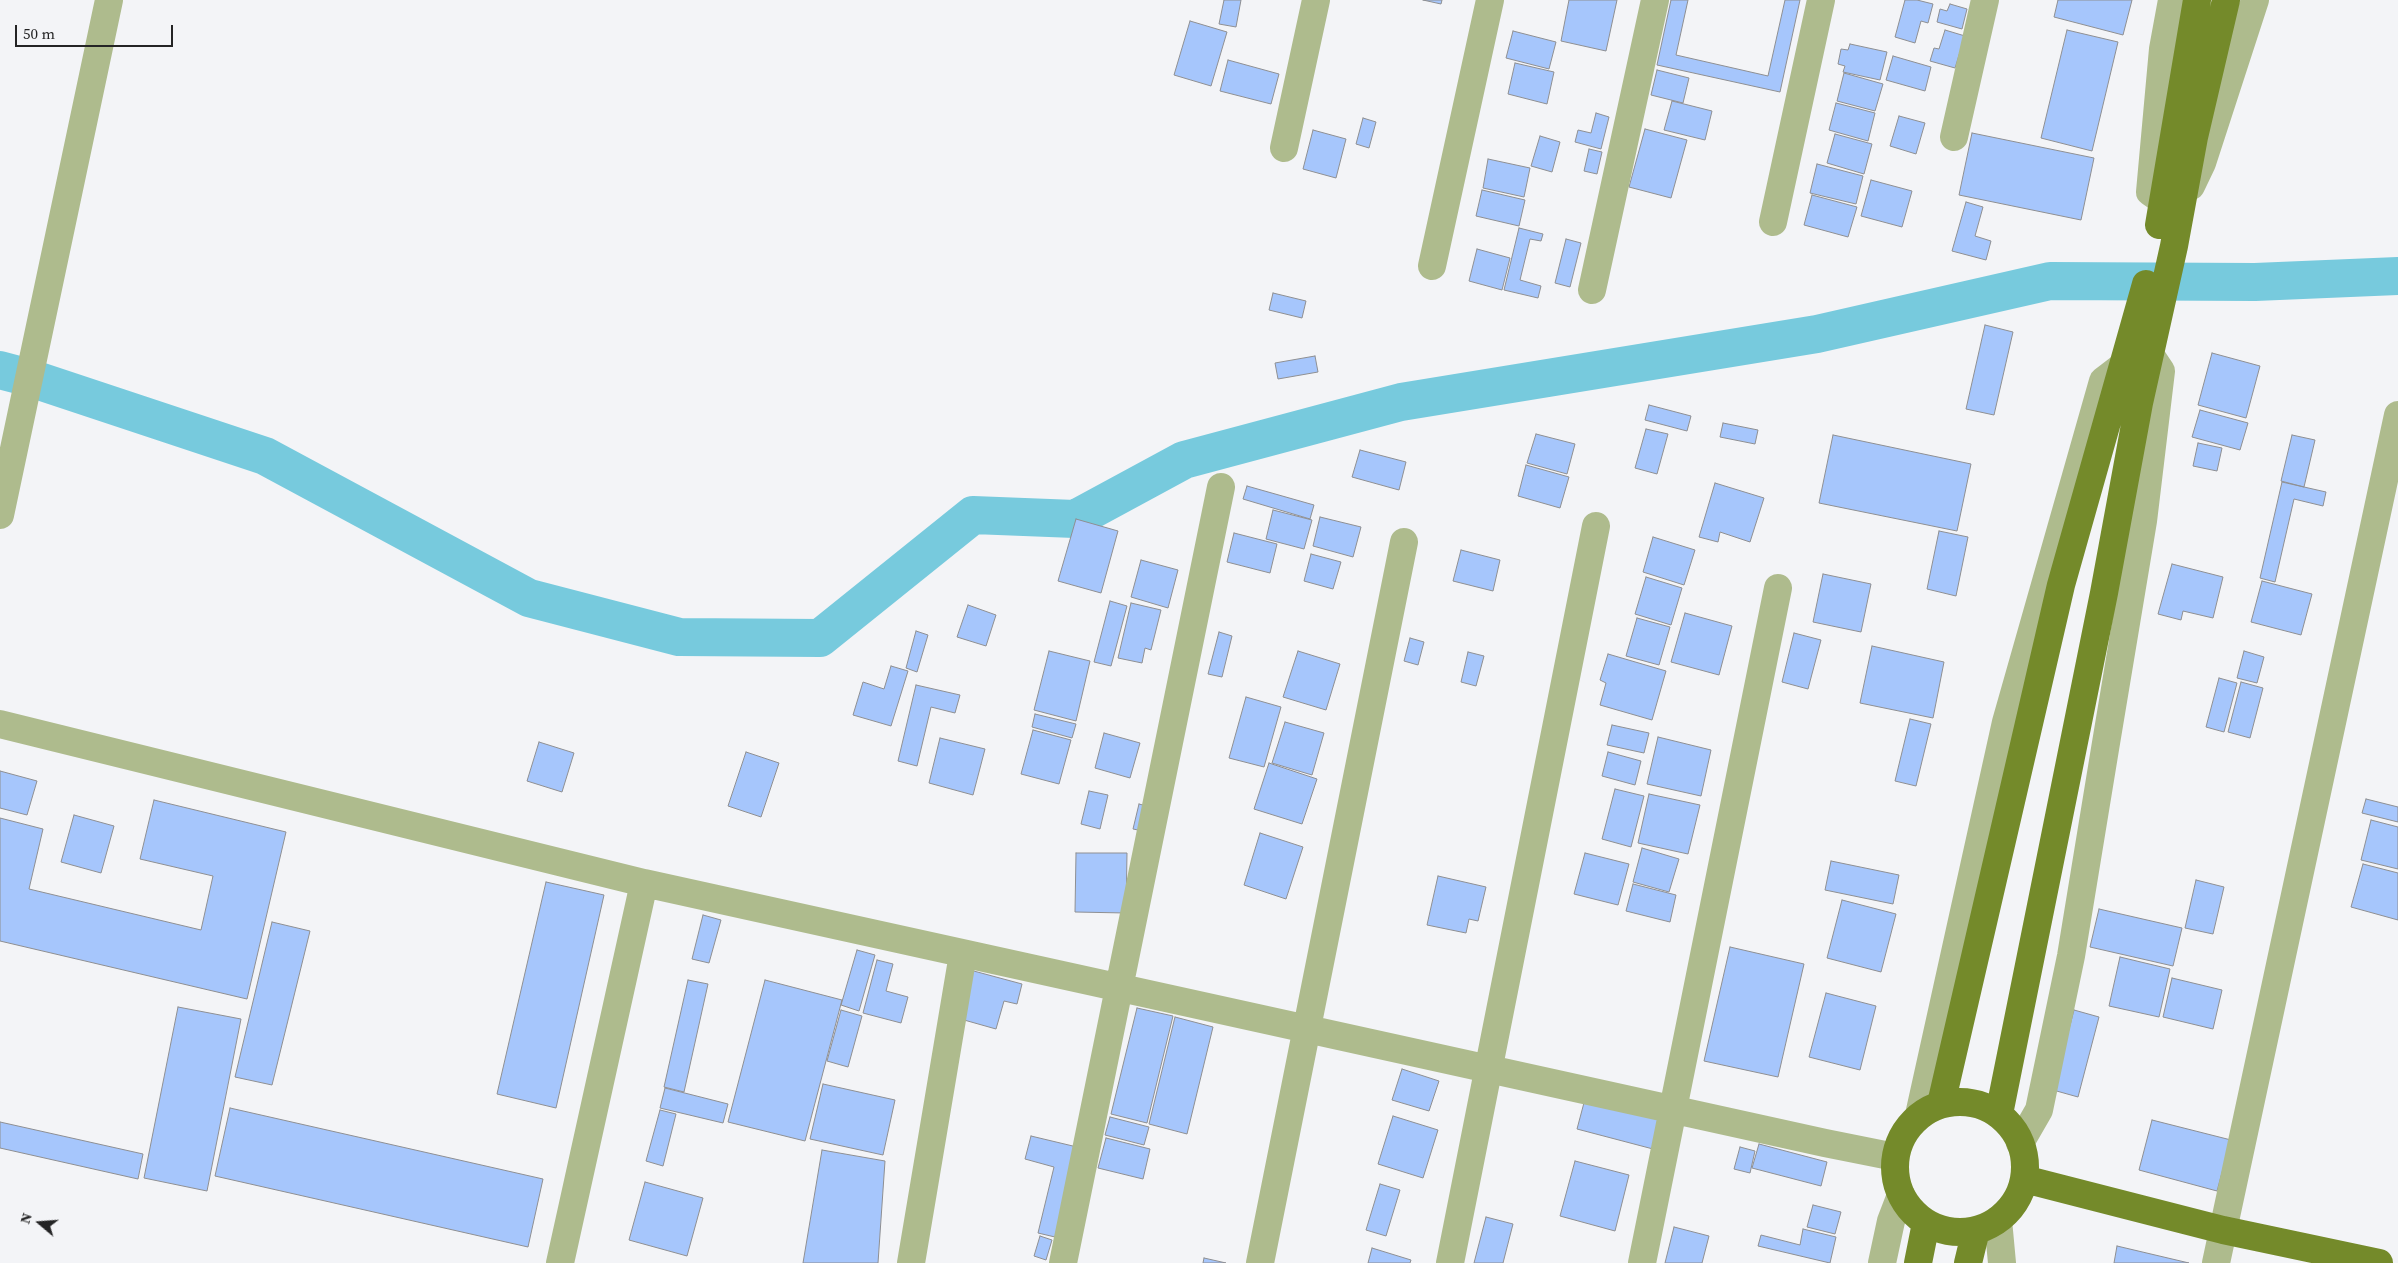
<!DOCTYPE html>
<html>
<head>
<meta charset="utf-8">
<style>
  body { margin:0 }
  #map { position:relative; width:2398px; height:1263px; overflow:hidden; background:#f3f4f7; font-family:"Source Serif 4",serif }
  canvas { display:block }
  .north { position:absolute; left:15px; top:1198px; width:50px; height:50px; -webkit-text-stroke:4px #f3f4f7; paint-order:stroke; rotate:288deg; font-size:14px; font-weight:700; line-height:20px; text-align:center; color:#242425 }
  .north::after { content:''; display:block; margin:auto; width:18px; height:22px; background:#242425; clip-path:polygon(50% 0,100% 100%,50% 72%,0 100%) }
  .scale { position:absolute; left:15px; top:25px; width:158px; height:22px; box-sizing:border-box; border:2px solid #242425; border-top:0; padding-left:6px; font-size:15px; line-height:18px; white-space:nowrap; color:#242425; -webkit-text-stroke:4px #f3f4f7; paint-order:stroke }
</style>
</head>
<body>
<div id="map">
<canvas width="2398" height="1263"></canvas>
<div class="north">N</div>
<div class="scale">50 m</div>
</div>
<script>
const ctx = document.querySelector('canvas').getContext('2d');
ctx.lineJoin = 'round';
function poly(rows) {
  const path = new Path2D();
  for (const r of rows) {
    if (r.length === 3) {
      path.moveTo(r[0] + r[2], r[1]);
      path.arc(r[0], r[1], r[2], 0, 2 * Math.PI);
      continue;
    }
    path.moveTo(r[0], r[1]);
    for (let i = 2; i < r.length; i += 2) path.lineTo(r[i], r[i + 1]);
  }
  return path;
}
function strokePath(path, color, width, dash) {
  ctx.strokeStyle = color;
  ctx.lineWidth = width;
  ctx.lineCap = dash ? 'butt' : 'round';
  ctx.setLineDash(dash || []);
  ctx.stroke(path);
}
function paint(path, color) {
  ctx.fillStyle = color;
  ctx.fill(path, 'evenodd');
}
strokePath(poly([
  [0,370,30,378,265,456,529,598,679,637,820,638,973,515,1075,519,1184,460,1401,402,1817,334,2050,281,2255,282,2398,276]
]), '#77cadd', 38);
const building = poly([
  [1224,0,1241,0,1236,27,1219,24,1224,0],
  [1423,0,1442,0,1441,4,1423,0],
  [1569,0,1617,0,1606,51,1561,41,1569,0],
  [1671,0,1688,0,1676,55,1768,76,1785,0,1800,0,1780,92,1657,65,1671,0],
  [1905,0,1917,0,1933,4,1928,23,1921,21,1915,43,1895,37,1905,0],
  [2058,0,2132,0,2123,35,2054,17,2058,0],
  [1950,4,1967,9,1962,29,1937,22,1940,9,1947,11,1950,4],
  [1190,21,1227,32,1211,86,1174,75,1190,21],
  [1945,30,1965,36,1955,68,1930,61,1934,48,1939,49,1945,30],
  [2067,30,2118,42,2092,151,2041,138,2067,30],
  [1513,31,1556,42,1549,69,1506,58,1513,31],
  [1850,44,1887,52,1880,80,1843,72,1845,66,1838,64,1841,49,1848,50,1850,44],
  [1893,56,1931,67,1925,91,1886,80,1893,56],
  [1228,60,1279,74,1271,104,1220,91,1228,60],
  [1515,63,1554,72,1547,104,1508,94,1515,63],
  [1657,70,1689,78,1683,103,1651,95,1657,70],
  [1844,73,1883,84,1875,111,1837,101,1844,73],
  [1672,101,1712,111,1705,140,1664,130,1672,101],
  [1836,103,1875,113,1868,141,1829,130,1836,103],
  [1596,113,1609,117,1601,149,1575,142,1578,130,1591,133,1596,113],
  [1899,116,1925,123,1916,154,1890,146,1899,116],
  [1363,118,1376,122,1369,148,1356,144,1363,118],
  [1645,129,1687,140,1671,198,1629,187,1645,129],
  [1313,130,1346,139,1336,178,1303,169,1313,130],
  [1972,133,2094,158,2081,220,1959,195,1972,133],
  [1835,134,1872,144,1864,174,1827,163,1835,134],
  [1540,136,1560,142,1552,172,1531,166,1540,136],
  [1589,149,1602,152,1597,174,1584,171,1589,149],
  [1488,159,1530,168,1524,197,1483,188,1488,159],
  [1817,164,1863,176,1856,204,1810,193,1817,164],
  [1871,180,1912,191,1902,227,1861,216,1871,180],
  [1482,190,1525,200,1519,226,1476,216,1482,190],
  [1812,195,1857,207,1848,237,1804,225,1812,195],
  [1966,202,1983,207,1975,236,1991,241,1986,260,1952,251,1966,202],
  [1519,228,1543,234,1541,241,1530,239,1520,280,1541,286,1538,298,1504,290,1519,228],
  [1566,239,1581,243,1570,287,1555,283,1566,239],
  [1477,249,1510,258,1502,290,1469,281,1477,249],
  [1273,293,1306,301,1302,318,1269,310,1273,293],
  [1985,325,2013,332,1994,415,1966,409,1985,325],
  [2212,353,2260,366,2246,418,2198,405,2212,353],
  [1315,356,1318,372,1278,379,1275,363,1315,356],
  [1649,405,1691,416,1687,431,1645,420,1649,405],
  [2200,410,2248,423,2240,450,2192,437,2200,410],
  [1723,423,1758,430,1755,444,1720,437,1723,423],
  [1646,429,1668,434,1657,474,1635,468,1646,429],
  [1536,434,1575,444,1567,474,1527,463,1536,434],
  [1833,435,1971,464,1957,531,1819,503,1833,435],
  [2292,435,2315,440,2304,487,2281,481,2292,435],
  [2198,443,2222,448,2217,471,2193,466,2198,443],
  [1360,450,1406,462,1399,490,1352,477,1360,450],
  [1526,465,1569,477,1560,508,1518,496,1526,465],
  [2282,482,2326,492,2323,506,2294,499,2275,582,2260,578,2282,482],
  [1715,483,1764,498,1750,542,1720,532,1718,542,1699,537,1715,483],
  [1247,486,1314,505,1310,519,1243,499,1247,486],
  [1273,510,1312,520,1304,549,1266,539,1273,510],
  [1320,517,1361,527,1353,557,1313,546,1320,517],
  [1076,519,1118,531,1101,593,1058,581,1076,519],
  [1939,531,1968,537,1956,596,1927,589,1939,531],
  [1234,533,1277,544,1270,573,1227,562,1234,533],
  [1653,537,1695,550,1684,585,1643,572,1653,537],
  [1461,550,1500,560,1493,591,1453,581,1461,550],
  [1311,554,1341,562,1333,589,1304,581,1311,554],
  [1141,560,1178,570,1168,608,1131,597,1141,560],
  [2172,564,2223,577,2213,618,2183,611,2181,620,2158,614,2172,564],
  [1823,574,1871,584,1861,632,1813,622,1823,574],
  [1646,577,1682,588,1671,625,1635,614,1646,577],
  [2262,581,2312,594,2301,635,2251,622,2262,581],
  [1110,601,1127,606,1111,666,1094,662,1110,601],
  [1131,603,1161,610,1151,650,1145,648,1142,663,1118,658,1131,603],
  [968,605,996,615,986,646,957,637,968,605],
  [1685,613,1732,626,1719,675,1671,662,1685,613],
  [1637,618,1670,627,1659,665,1626,656,1637,618],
  [916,631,928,635,917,672,906,668,916,631],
  [1219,632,1232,636,1222,677,1208,674,1219,632],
  [1794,633,1821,640,1808,689,1782,682,1794,633],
  [1410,638,1424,642,1418,665,1404,661,1410,638],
  [1872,646,1944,662,1933,718,1860,703,1872,646],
  [1049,651,1090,661,1076,721,1034,710,1049,651],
  [1298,651,1340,664,1326,710,1283,697,1298,651],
  [2244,651,2264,657,2257,683,2237,678,2244,651],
  [1468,652,1484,656,1476,686,1461,682,1468,652],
  [1608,654,1666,671,1652,720,1600,705,1606,683,1600,680,1608,654],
  [891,666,908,671,891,726,853,715,863,682,884,689,891,666],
  [2219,678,2237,683,2224,732,2206,727,2219,678],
  [2241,682,2263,688,2250,738,2228,732,2241,682],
  [916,685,960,695,955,713,931,707,917,766,898,761,916,685],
  [1246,697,1281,707,1264,767,1229,758,1246,697],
  [1035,714,1076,724,1072,738,1032,727,1035,714],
  [1910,719,1931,724,1916,786,1895,781,1910,719],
  [1285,722,1324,733,1312,775,1272,763,1285,722],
  [1612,725,1649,733,1644,753,1607,745,1612,725],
  [1033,730,1071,740,1059,784,1021,774,1033,730],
  [1104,733,1140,743,1130,778,1095,768,1104,733],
  [1658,737,1711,750,1701,796,1647,784,1658,737],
  [940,738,985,749,973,795,929,783,940,738],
  [539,742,574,753,562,792,527,781,539,742],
  [746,752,779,763,761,817,728,806,746,752],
  [1608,752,1641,761,1635,785,1602,776,1608,752],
  [1269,763,1317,779,1302,824,1254,809,1269,763],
  [0,771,37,781,27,815,0,808,0,771],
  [1615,789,1644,796,1631,847,1602,839,1615,789],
  [1089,791,1108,795,1100,829,1081,824,1089,791],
  [1649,794,1700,805,1688,854,1638,843,1649,794],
  [2366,799,2398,807,2398,822,2362,813,2366,799],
  [154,800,286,832,247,999,0,941,0,818,43,829,29,889,201,930,213,876,140,859,154,800],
  [1139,804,1150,807,1143,831,1133,829,1139,804],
  [74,815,114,826,101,873,61,862,74,815],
  [2371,820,2398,827,2398,869,2361,860,2371,820],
  [1260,833,1303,847,1286,899,1244,885,1260,833],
  [1642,848,1679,859,1669,892,1633,882,1642,848],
  [1076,853,1127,853,1126,913,1075,912,1076,853],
  [1585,853,1629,864,1618,905,1574,894,1585,853],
  [1831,861,1899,875,1893,904,1825,890,1831,861],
  [2363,864,2398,873,2398,920,2351,907,2363,864],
  [1438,876,1486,887,1478,921,1469,919,1466,933,1427,925,1438,876],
  [2196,880,2224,887,2213,934,2185,928,2196,880],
  [546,882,604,895,556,1108,497,1094,546,882],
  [1633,884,1676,895,1670,922,1626,911,1633,884],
  [1842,900,1896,914,1881,972,1827,958,1842,900],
  [2099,909,2182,928,2173,966,2090,947,2099,909],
  [703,915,721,920,709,963,692,959,703,915],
  [272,922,310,931,272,1085,235,1077,272,922],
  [1730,947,1804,964,1778,1077,1704,1061,1730,947],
  [857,950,875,955,859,1011,841,1005,857,950],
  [2120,957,2170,969,2159,1017,2109,1006,2120,957],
  [877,960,893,964,886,991,908,997,901,1023,863,1013,877,960],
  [970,970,1022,984,1017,1004,1004,1001,996,1029,957,1018,970,970],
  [2172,978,2222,990,2213,1029,2163,1017,2172,978],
  [688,980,708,984,684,1092,664,1087,688,980],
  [765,980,842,1000,805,1141,728,1122,765,980],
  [1826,993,1876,1006,1860,1070,1809,1057,1826,993],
  [178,1007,241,1019,207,1191,144,1178,178,1007],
  [1137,1008,1173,1016,1147,1123,1111,1114,1137,1008],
  [841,1010,862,1016,848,1067,827,1061,841,1010],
  [2074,1010,2099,1017,2078,1097,2053,1090,2074,1010],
  [1175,1017,1213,1027,1187,1134,1149,1124,1175,1017],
  [1402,1069,1439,1081,1429,1111,1392,1100,1402,1069],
  [823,1084,895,1100,883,1155,810,1139,823,1084],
  [665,1088,728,1104,723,1123,660,1108,665,1088],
  [1585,1099,1661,1119,1653,1149,1577,1129,1585,1099],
  [230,1108,543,1179,528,1247,215,1176,230,1108],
  [660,1110,676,1114,663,1166,646,1161,660,1110],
  [1393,1116,1438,1130,1423,1178,1378,1164,1393,1116],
  [1110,1117,1149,1127,1144,1145,1105,1135,1110,1117],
  [2152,1120,2231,1140,2217,1191,2139,1170,2152,1120],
  [0,1122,143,1154,138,1179,0,1148,0,1122],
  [1031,1136,1077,1147,1055,1237,1038,1233,1054,1167,1025,1159,1031,1136],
  [1106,1138,1150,1149,1143,1179,1098,1168,1106,1138],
  [1759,1144,1827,1162,1821,1186,1752,1168,1759,1144],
  [1740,1147,1755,1151,1750,1173,1734,1169,1740,1147],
  [822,1150,885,1161,878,1263,803,1263,822,1150],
  [1575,1161,1629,1175,1615,1231,1560,1216,1575,1161],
  [645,1182,703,1198,687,1256,629,1240,645,1182],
  [1380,1184,1400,1190,1386,1236,1366,1230,1380,1184],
  [1813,1205,1841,1212,1835,1234,1807,1227,1813,1205],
  [1486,1217,1513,1224,1503,1263,1474,1263,1486,1217],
  [1674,1227,1709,1236,1702,1263,1665,1263,1674,1227],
  [1803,1229,1836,1237,1830,1263,1758,1246,1761,1235,1800,1245,1803,1229],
  [1040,1236,1052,1240,1046,1260,1034,1256,1040,1236],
  [2117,1246,2189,1263,2114,1263,2117,1246],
  [1372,1248,1411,1260,1410,1263,1368,1263,1372,1248],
  [1204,1258,1226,1263,1203,1263,1204,1258]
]);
paint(building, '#a6c6fc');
strokePath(building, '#8e8f92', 1);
strokePath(poly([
  [1954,137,1985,0],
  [1284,148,1316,0],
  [2191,186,2202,163,2255,0],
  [2163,201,2150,192,2163,49,2172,0],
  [1773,222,1821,0],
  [1432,266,1490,0],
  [1592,290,1655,0],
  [0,515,109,0],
  [0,724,644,883,1825,1143,1895,1157],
  [1919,1115,2006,722,2103,381,2124,365],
  [2020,1143,2039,1110,2071,956,2105,749,2143,521,2161,371,2149,353],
  [1998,1220,2002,1263],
  [560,1263,644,883],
  [911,1263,963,954],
  [1063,1263,1221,487],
  [1260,1263,1404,542],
  [1450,1263,1596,526],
  [1642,1263,1778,588],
  [1882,1263,1891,1221,1901,1195],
  [2216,1263,2398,415]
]), '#aebb8d', 28);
strokePath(poly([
  [2159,225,2197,0],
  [1960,1167,65],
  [1941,1104,2061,585,2146,284],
  [1999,1114,2104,593,2139,403,2174,246,2194,137,2226,0],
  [2024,1179,2223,1230,2379,1263],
  [1918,1263,1926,1223],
  [1968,1263,1976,1230]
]), '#748a2a', 28);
</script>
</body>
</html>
